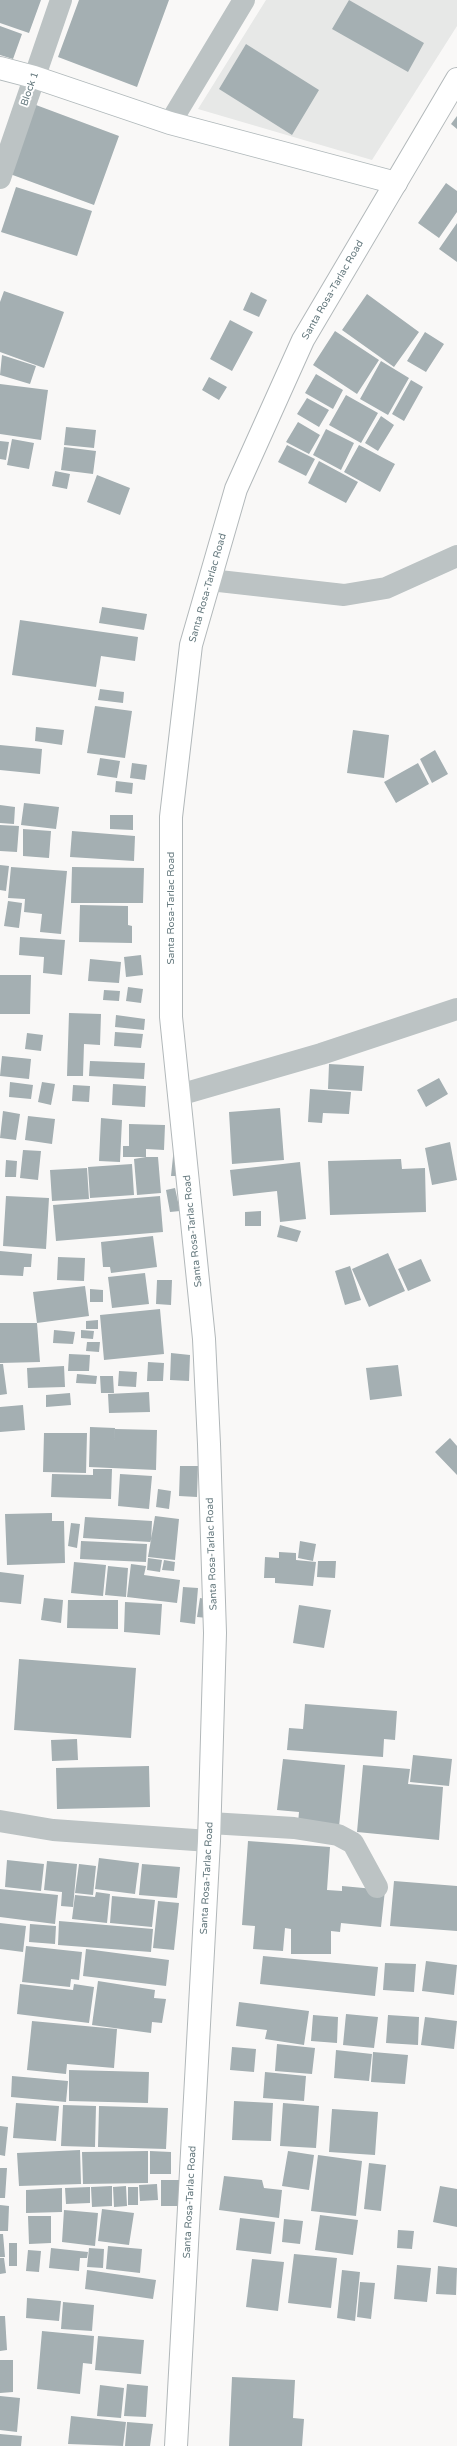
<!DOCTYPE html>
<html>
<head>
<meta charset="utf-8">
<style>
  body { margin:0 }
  canvas { display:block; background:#f9f8f7 }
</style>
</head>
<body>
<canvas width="457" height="2446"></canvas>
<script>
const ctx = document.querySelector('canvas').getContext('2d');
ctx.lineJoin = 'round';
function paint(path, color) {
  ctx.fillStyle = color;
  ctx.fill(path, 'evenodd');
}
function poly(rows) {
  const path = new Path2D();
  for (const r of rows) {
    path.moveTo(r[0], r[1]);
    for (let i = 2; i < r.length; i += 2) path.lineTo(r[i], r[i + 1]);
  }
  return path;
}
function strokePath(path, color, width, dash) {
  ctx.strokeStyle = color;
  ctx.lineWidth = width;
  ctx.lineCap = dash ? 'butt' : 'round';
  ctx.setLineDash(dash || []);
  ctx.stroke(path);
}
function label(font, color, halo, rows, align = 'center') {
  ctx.font = font + ' "Varela Round",sans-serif';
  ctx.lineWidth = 4;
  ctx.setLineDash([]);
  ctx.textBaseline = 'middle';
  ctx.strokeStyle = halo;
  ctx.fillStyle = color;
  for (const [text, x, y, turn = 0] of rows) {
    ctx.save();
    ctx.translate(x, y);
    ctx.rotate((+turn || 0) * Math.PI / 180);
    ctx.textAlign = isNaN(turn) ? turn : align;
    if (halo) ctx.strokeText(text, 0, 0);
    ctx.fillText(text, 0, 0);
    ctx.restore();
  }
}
paint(poly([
  [266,0,457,0,457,26,372,160,198,109]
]), '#e7e8e7');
paint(poly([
  [0,0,41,0,29,33,0,23],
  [79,0,169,0,137,87,58,57],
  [349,0,424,43,408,72,332,29],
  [0,26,22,34,13,59,0,55],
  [246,44,319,90,292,135,219,89],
  [36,105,119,136,94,205,10,174],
  [457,116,457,129,451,124],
  [446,183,457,191,457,212,439,238,418,223],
  [16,187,92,211,77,256,1,232],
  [457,223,457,262,439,249],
  [4,291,64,312,44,368,0,352,0,302],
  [251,292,267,300,259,317,243,310],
  [367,294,419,332,394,367,342,330],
  [230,320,253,332,232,371,210,359],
  [335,331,379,360,357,394,313,365],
  [425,332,444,344,426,372,407,361],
  [2,355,36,366,30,384,0,375],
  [381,361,409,378,388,415,360,399],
  [316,374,343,390,333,409,305,393],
  [209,377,227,387,219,400,202,390],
  [411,380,423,387,404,421,392,414],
  [0,384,48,390,41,440,0,434],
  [346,395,378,413,361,443,329,425],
  [307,398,329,410,319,427,297,414],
  [381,416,394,425,378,451,365,443],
  [298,422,320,435,309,454,286,442],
  [66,427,96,430,94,448,64,445],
  [326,429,354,443,341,470,313,455],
  [12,439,34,443,29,469,7,465],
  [0,441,9,442,6,460,0,459],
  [287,445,315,459,306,476,278,462],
  [359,445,395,464,380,492,344,472],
  [64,447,96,451,93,474,61,470],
  [319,461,358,482,346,503,308,483],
  [55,471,70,474,67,489,52,486],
  [97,475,130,488,120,515,87,502],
  [102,607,147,614,144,630,99,623],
  [20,620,138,637,135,661,101,656,96,687,12,675],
  [100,689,124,692,123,703,98,700],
  [95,706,132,711,125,758,87,753],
  [36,727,64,730,62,745,35,741],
  [353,730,389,735,384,778,347,773],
  [0,745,42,749,40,774,0,770],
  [435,750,448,774,432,783,420,759],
  [100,758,120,761,117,778,97,775],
  [132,763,147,765,145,780,130,778],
  [418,763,429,784,396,803,384,782],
  [116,781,133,783,132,794,115,792],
  [24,803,59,807,56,829,21,825],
  [0,805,15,807,14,824,0,823],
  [110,815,133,815,133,830,110,829],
  [0,825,19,826,17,852,0,851],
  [23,829,51,831,49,858,23,856],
  [72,831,135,836,134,861,70,857],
  [0,865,9,866,6,891,0,890],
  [11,867,67,871,61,934,40,932,42,914,24,912,25,899,8,898],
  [72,867,144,868,143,903,71,903],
  [8,901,22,903,19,928,4,926],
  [80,905,128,906,128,925,132,926,132,943,79,942],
  [20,937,65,940,62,975,43,973,44,957,19,955],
  [141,955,143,975,126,977,124,957],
  [90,959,121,962,119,983,88,981],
  [0,975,31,975,30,1014,0,1014],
  [128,987,143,989,141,1003,126,1001],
  [104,990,120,991,119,1001,103,1000],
  [69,1013,101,1014,100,1045,84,1044,83,1076,67,1076],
  [116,1015,145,1019,144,1030,115,1027],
  [115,1032,143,1034,141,1048,114,1046],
  [27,1033,43,1035,41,1051,25,1049],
  [2,1056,31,1059,29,1079,0,1076],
  [90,1061,145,1063,144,1079,89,1076],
  [329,1064,364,1066,362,1091,328,1089],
  [439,1078,448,1094,426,1107,417,1090],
  [10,1082,33,1085,31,1099,9,1097],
  [42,1082,55,1084,51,1105,38,1102],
  [113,1084,146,1086,145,1107,112,1105],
  [73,1085,90,1086,89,1102,72,1101],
  [310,1089,351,1092,349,1114,323,1113,322,1123,308,1122],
  [280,1108,284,1160,232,1164,229,1112],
  [3,1111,20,1114,16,1140,0,1138],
  [28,1116,55,1119,52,1144,25,1140],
  [101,1118,122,1120,120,1162,99,1161],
  [129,1124,165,1125,164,1150,146,1149,146,1157,158,1157,161,1193,137,1195,134,1159,146,1157,123,1157,123,1146,129,1146],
  [450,1142,457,1180,432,1185,425,1148],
  [174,1147,180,1176,171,1176],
  [23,1150,41,1151,38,1180,20,1178],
  [401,1159,402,1169,425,1168,426,1212,330,1215,328,1161],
  [6,1160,17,1161,16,1177,5,1177],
  [300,1162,306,1219,280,1222,277,1191,233,1196,230,1170],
  [132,1164,134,1195,90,1198,88,1167],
  [87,1168,89,1199,52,1201,50,1170],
  [175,1188,180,1211,170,1212,166,1190],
  [6,1196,49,1198,46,1249,3,1246],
  [160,1196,163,1232,56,1241,53,1205],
  [261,1211,261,1226,245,1226,245,1212],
  [280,1225,301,1231,297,1242,277,1237],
  [153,1236,157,1267,111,1273,110,1267,103,1267,101,1242],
  [0,1251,32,1254,31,1267,24,1267,23,1276,0,1275],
  [388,1253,405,1291,369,1307,352,1269],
  [58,1257,85,1258,84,1281,57,1280],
  [421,1259,431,1281,408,1291,398,1269],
  [350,1266,361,1300,345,1305,335,1271],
  [145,1273,149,1304,112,1308,108,1277],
  [157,1280,172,1280,171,1305,156,1304],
  [85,1286,89,1316,37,1323,33,1292],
  [90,1289,103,1290,103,1302,90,1302],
  [160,1309,164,1354,104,1360,100,1315],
  [98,1320,98,1329,86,1329,86,1321],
  [0,1323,37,1323,40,1362,0,1363],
  [54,1330,75,1332,73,1344,53,1343],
  [81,1330,94,1331,93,1339,81,1338],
  [87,1342,100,1342,99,1352,86,1351],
  [171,1353,190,1355,189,1381,170,1380],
  [69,1354,90,1355,89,1371,68,1371],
  [148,1362,164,1363,163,1381,147,1381],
  [0,1364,3,1364,7,1394,0,1395],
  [398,1365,402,1396,370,1400,366,1368],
  [64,1366,65,1387,28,1388,27,1368],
  [119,1371,137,1372,136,1387,118,1386],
  [77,1374,97,1376,96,1384,76,1383],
  [100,1376,113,1376,114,1393,101,1393],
  [149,1392,150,1412,109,1413,108,1394],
  [70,1393,71,1405,46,1407,46,1395],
  [23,1405,25,1430,0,1432,0,1407],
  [90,1427,115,1428,114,1456,115,1429,157,1430,156,1470,89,1467],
  [44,1433,87,1433,86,1473,43,1472],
  [450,1438,457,1446,457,1475,435,1452],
  [180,1466,198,1466,197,1497,179,1496],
  [93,1469,112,1469,111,1499,51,1497,52,1474,93,1475],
  [120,1474,152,1476,149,1509,118,1506],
  [158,1489,171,1491,169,1509,156,1507],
  [52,1513,52,1521,64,1521,65,1563,7,1565,5,1514],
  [155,1516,179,1519,175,1560,148,1557],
  [85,1517,152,1521,151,1542,83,1538],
  [71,1523,80,1524,77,1548,68,1546],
  [81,1541,147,1544,146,1562,80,1559],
  [300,1541,316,1544,313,1561,298,1558],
  [279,1552,296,1553,296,1560,316,1562,313,1586,275,1583,275,1578,264,1578,265,1557,279,1558],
  [148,1558,162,1560,160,1572,147,1570],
  [164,1560,175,1562,174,1571,162,1570],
  [318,1561,336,1561,335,1578,317,1577],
  [74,1562,106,1565,103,1596,71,1593],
  [131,1564,146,1566,144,1575,180,1580,177,1603,127,1597],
  [108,1566,128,1568,126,1597,105,1595],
  [0,1572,24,1575,21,1604,0,1602],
  [183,1587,198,1588,195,1624,180,1622],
  [44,1598,63,1600,61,1623,41,1620],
  [200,1598,211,1600,208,1618,197,1617],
  [68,1600,118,1600,118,1629,67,1628],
  [125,1602,162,1604,160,1635,124,1632],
  [299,1605,331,1610,324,1648,293,1643],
  [19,1659,136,1668,131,1738,14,1730],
  [305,1704,397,1711,395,1740,384,1739,383,1757,287,1750,289,1728,303,1729],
  [77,1739,78,1760,52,1761,51,1740],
  [413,1755,452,1759,449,1786,410,1782],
  [283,1759,345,1765,339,1827,298,1823,299,1812,277,1810],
  [363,1765,410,1769,408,1784,443,1787,439,1840,357,1832],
  [149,1766,150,1807,57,1809,56,1768],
  [248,1841,330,1847,327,1890,342,1891,342,1886,385,1890,381,1927,341,1923,340,1932,331,1931,331,1954,291,1954,291,1929,285,1928,283,1951,253,1949,255,1926,242,1925],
  [99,1858,139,1863,135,1894,95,1889],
  [7,1860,44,1864,41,1891,5,1887],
  [47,1861,77,1864,73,1907,61,1906,62,1892,44,1890],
  [79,1864,96,1866,93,1895,75,1893],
  [142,1864,180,1867,177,1898,139,1895],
  [394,1881,457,1886,457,1931,390,1926],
  [0,1889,58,1895,55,1924,0,1917],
  [96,1892,110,1894,107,1923,72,1919,75,1895,95,1897],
  [112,1896,155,1900,152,1927,110,1923],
  [158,1901,179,1903,174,1950,153,1948],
  [59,1921,153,1929,151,1952,58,1945],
  [0,1923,26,1926,23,1952,0,1949],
  [30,1924,56,1926,55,1944,29,1942],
  [26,1946,82,1952,79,1980,71,1979,70,1987,22,1982],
  [86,1949,169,1960,166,1986,83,1976],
  [263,1956,378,1967,375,1996,260,1984],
  [426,1961,457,1965,454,1995,422,1991],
  [385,1963,416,1964,414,1992,383,1990],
  [98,1981,155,1990,154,1998,166,1999,162,2023,152,2022,151,2033,92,2025],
  [20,1984,73,1990,74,1984,94,1987,89,2023,17,2014],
  [239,2002,309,2011,304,2045,265,2039,267,2030,236,2026],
  [346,2014,378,2017,374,2048,343,2045],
  [313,2015,338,2017,337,2043,311,2041],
  [388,2015,419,2017,418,2045,386,2043],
  [425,2017,457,2021,454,2049,421,2045],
  [32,2021,117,2029,114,2068,67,2064,66,2074,27,2070],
  [277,2044,315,2048,312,2074,275,2071],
  [232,2047,256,2049,254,2072,230,2070],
  [336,2050,372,2054,369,2081,334,2078],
  [373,2052,408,2055,405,2084,371,2082],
  [69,2070,149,2072,148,2103,69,2101],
  [265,2072,306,2076,304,2101,263,2098],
  [12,2076,68,2081,66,2102,11,2097],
  [234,2101,273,2103,271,2141,232,2140],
  [16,2103,59,2106,56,2141,13,2138],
  [283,2103,319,2106,316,2148,280,2146],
  [63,2105,96,2106,95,2147,61,2146],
  [99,2106,168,2108,166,2149,98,2147],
  [332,2109,378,2112,375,2155,329,2152],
  [0,2126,8,2127,5,2156,0,2155],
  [80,2150,81,2184,19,2186,17,2153],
  [148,2151,148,2183,83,2184,82,2152],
  [150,2151,171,2152,171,2174,150,2174],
  [288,2151,314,2155,309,2190,282,2186],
  [318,2155,362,2161,356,2216,311,2211],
  [369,2163,386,2165,381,2211,364,2209],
  [0,2168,7,2168,5,2198,0,2198],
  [224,2176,262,2180,264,2188,282,2190,279,2218,219,2210],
  [161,2180,179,2180,179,2206,161,2206],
  [157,2184,158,2200,140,2201,139,2185],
  [112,2186,112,2206,92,2207,91,2187],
  [126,2186,127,2206,114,2207,113,2187],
  [440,2186,457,2189,457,2227,433,2222],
  [90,2187,90,2203,66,2204,65,2188],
  [128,2187,138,2187,138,2205,128,2205],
  [62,2188,62,2212,26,2213,26,2190],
  [0,2205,9,2206,8,2231,0,2231],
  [102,2209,134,2213,129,2245,98,2241],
  [64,2210,98,2213,95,2246,62,2242],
  [320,2215,358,2220,353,2255,315,2250],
  [28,2216,51,2216,51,2243,29,2244],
  [240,2218,275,2222,271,2254,236,2250],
  [284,2219,303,2221,300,2244,282,2242],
  [398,2230,414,2231,412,2249,397,2248],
  [0,2234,3,2234,5,2257,0,2257],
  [9,2243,17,2243,17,2266,9,2266],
  [108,2246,142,2249,140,2273,106,2269],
  [51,2248,88,2252,87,2258,80,2258,79,2271,49,2268],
  [89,2248,104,2249,103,2268,87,2267],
  [28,2250,41,2251,39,2272,26,2271],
  [294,2254,337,2258,331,2308,288,2303],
  [0,2258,4,2258,6,2273,0,2274],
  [252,2259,284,2262,278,2311,246,2307],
  [397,2265,431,2268,427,2302,394,2299],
  [438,2266,457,2268,456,2295,436,2294],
  [87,2270,156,2280,153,2299,85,2289],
  [342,2270,360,2272,355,2321,337,2318],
  [360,2282,375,2283,371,2319,357,2317],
  [27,2298,61,2301,59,2321,26,2318],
  [63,2302,94,2305,92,2331,61,2329],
  [0,2316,5,2316,7,2350,0,2351],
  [42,2331,94,2336,92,2364,83,2363,80,2394,37,2389],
  [98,2336,144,2340,141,2374,95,2370],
  [0,2360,13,2360,13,2392,0,2393],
  [232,2377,295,2380,293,2418,304,2419,302,2446,229,2446],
  [127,2384,148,2386,146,2417,124,2416],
  [100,2385,124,2388,121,2418,97,2416],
  [0,2396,20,2398,17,2432,0,2430],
  [71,2416,126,2422,123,2446,68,2444],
  [127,2422,153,2424,150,2446,125,2446],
  [0,2434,22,2436,21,2446,0,2446]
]), '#a4afb2');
const secondary = poly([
  [0,68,34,77,170,123,396,183]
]);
const highway = poly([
  [176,2446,209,1841,215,1633,209,1444,204,1339,171,1017,171,817,191,645,236,489,303,340,457,79]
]);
strokePath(secondary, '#b1b9bb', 24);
strokePath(highway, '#b2b8ba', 24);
strokePath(poly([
  [170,123,244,0],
  [0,178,61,0],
  [210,580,344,595,386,588,457,556],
  [179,1095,321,1054,457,1009],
  [0,1821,53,1830,209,1841],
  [210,1823,294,1828,338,1835,353,1843,377,1887]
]), '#bcc3c4', 22);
strokePath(secondary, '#fff', 22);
strokePath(highway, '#fff', 22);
label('10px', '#667a7f', '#fff', [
  ["Block 1",30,89,-71],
  ["Santa Rosa-Tarlac Road",333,290,-60],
  ["Santa Rosa-Tarlac Road",208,588,-74],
  ["Santa Rosa-Tarlac Road",171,908,-90],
  ["Santa Rosa-Tarlac Road",193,1231,-96],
  ["Santa Rosa-Tarlac Road",212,1554,-92],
  ["Santa Rosa-Tarlac Road",207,1878,-87],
  ["Santa Rosa-Tarlac Road",190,2202,-87]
]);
</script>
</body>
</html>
